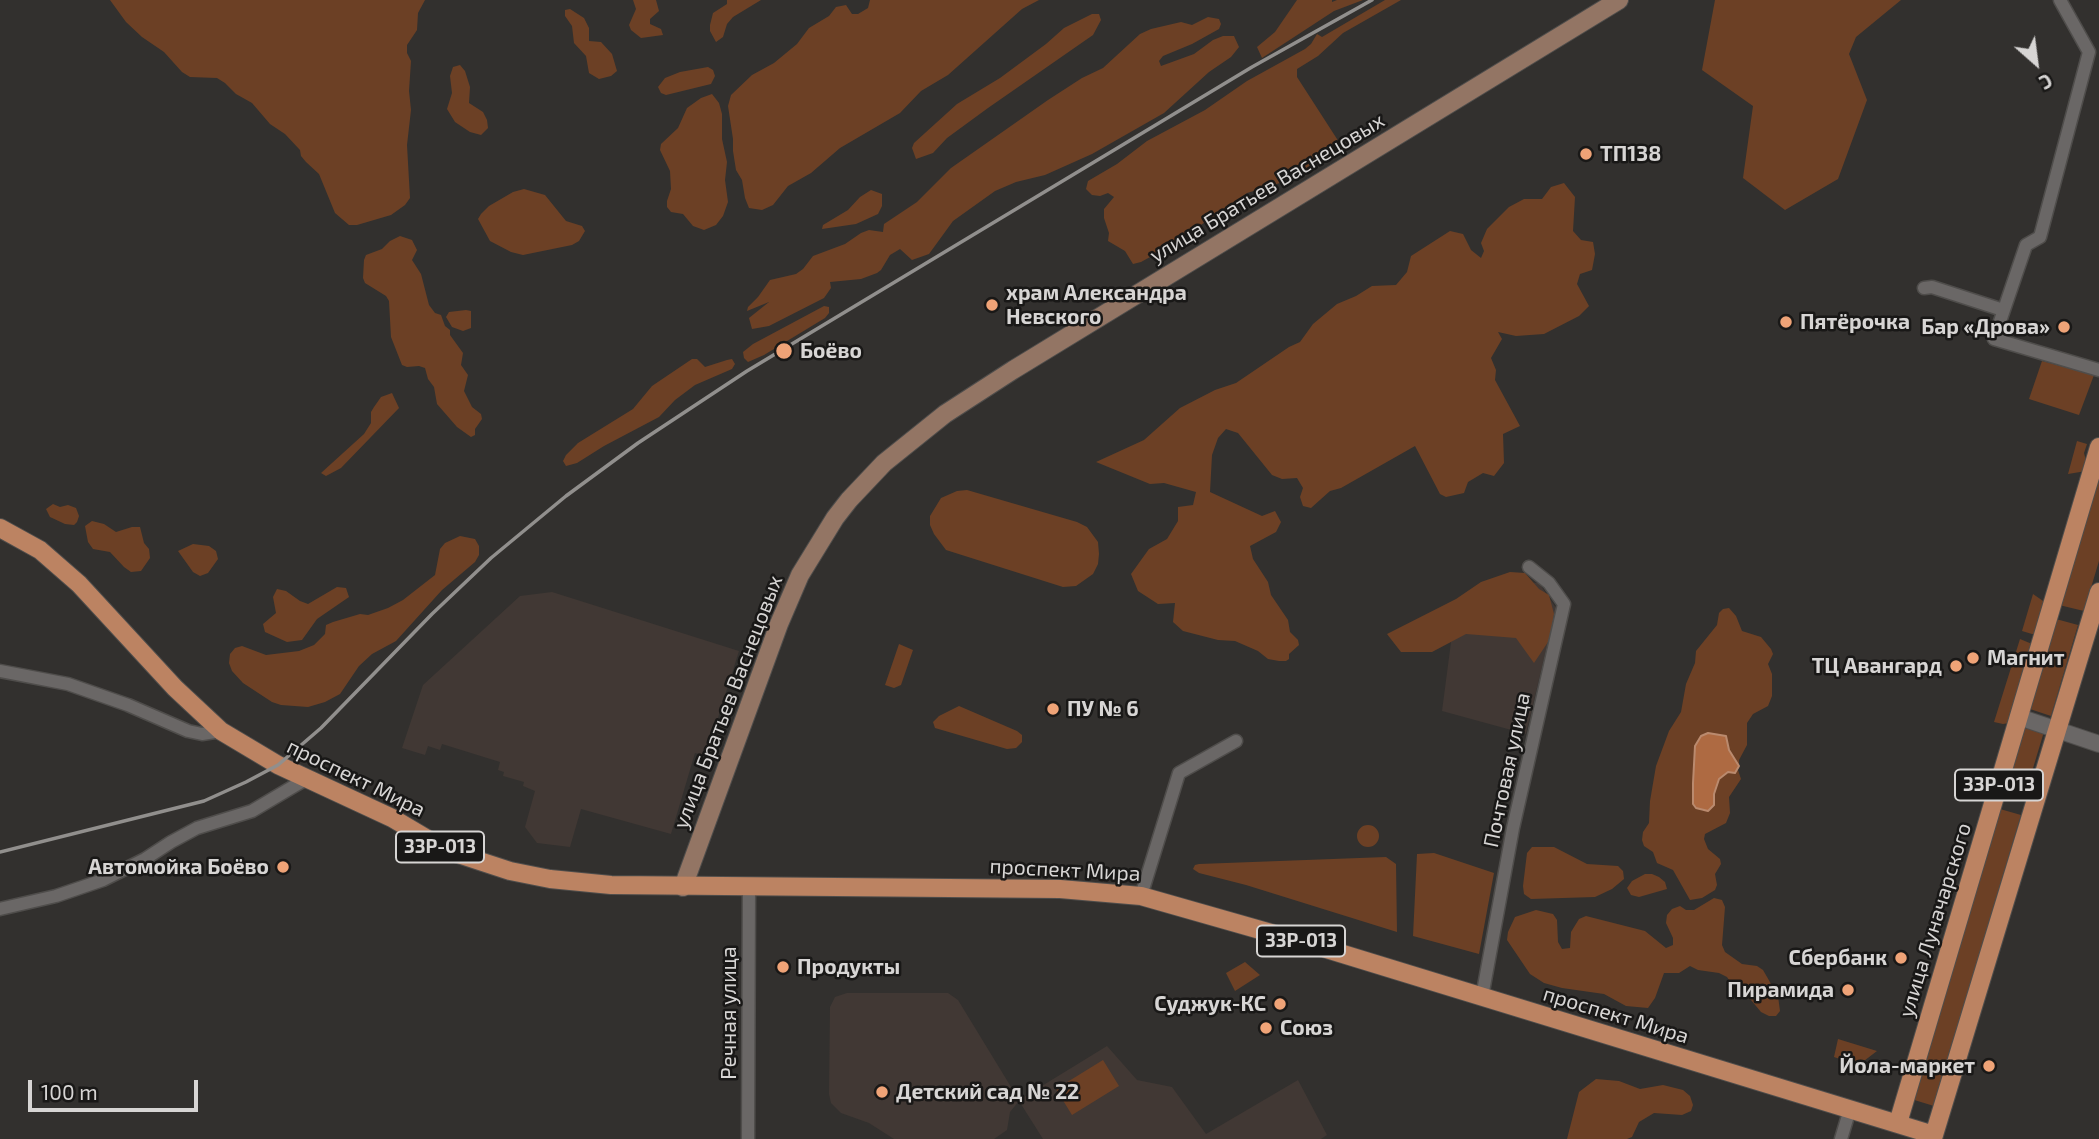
<!DOCTYPE html>
<html>
<head>
<meta charset="utf-8">
<style>
  body { margin:0 }
  #map { position:relative; width:2099px; height:1139px; overflow:hidden; background:#32302e; font-family:"Exo 2",sans-serif }
  canvas { display:block }
  .north { position:absolute; left:2001px; top:28px; width:70px; height:70px; -webkit-text-stroke:5px #191817; paint-order:stroke; rotate:152deg; font-size:19px; font-weight:700; line-height:28px; text-align:center; color:#d7d5d4 }
  .north::after { content:''; display:block; margin:auto; width:24px; height:32px; background:#d7d5d4; clip-path:polygon(50% 0,100% 100%,50% 72%,0 100%) }
  .scale { position:absolute; left:28px; top:1080px; width:170px; height:32px; box-sizing:border-box; border:4px solid #d7d5d4; border-top:0; padding-left:9px; font-size:21px; line-height:24px; white-space:nowrap; color:#d7d5d4; -webkit-text-stroke:5px #191817; paint-order:stroke }
</style>
</head>
<body>
<div id="map">
<canvas width="2099" height="1139"></canvas>
<div class="north">С</div>
<div class="scale">100 m</div>
</div>
<script>
const ctx = document.querySelector('canvas').getContext('2d');
ctx.lineJoin = 'round';
function paint(path, color) {
  ctx.fillStyle = color;
  ctx.fill(path, 'evenodd');
}
function poly(rows) {
  const path = new Path2D();
  for (const r of rows) {
    if (r.length === 3) {
      path.moveTo(r[0] + r[2], r[1]);
      path.arc(r[0], r[1], r[2], 0, 2 * Math.PI);
      continue;
    }
    path.moveTo(r[0], r[1]);
    for (let i = 2; i < r.length; i += 2) path.lineTo(r[i], r[i + 1]);
  }
  return path;
}
function strokePath(path, color, width, dash) {
  ctx.strokeStyle = color;
  ctx.lineWidth = width;
  ctx.lineCap = dash ? 'butt' : 'round';
  ctx.setLineDash(dash || []);
  ctx.stroke(path);
}
function label(font, color, halo, rows, align = 'center') {
  ctx.font = font + ' "Exo 2",sans-serif';
  ctx.lineWidth = 5;
  ctx.setLineDash([]);
  ctx.textBaseline = 'middle';
  ctx.strokeStyle = halo;
  ctx.fillStyle = color;
  for (const [text, x, y, turn = 0] of rows) {
    ctx.save();
    ctx.translate(x, y);
    ctx.rotate((+turn || 0) * Math.PI / 180);
    ctx.textAlign = isNaN(turn) ? turn : align;
    if (halo) ctx.strokeText(text, 0, 0);
    ctx.fillText(text, 0, 0);
    ctx.restore();
  }
}
paint(poly([
  [1510,581,1539,583,1556,608,1526,734,1442,711,1456,604],
  [552,592,739,651,706,756,695,753,671,834,581,809,570,847,537,843,525,827,535,791,523,786,524,782,503,776,504,772,498,770,500,762,442,744,440,750,428,746,425,755,402,748,423,685,520,596],
  [847,993,948,993,958,1000,1019,1100,1107,1046,1137,1080,1172,1087,1206,1134,1298,1080,1327,1135,1321,1139,1043,1139,1019,1101,1010,1112,1007,1130,994,1139,894,1139,869,1123,841,1113,831,1103,829,1094,830,1007,835,997]
]), '#413834');
paint(poly([
  [110,0,425,0,418,13,417,30,407,45,407,53,411,61,409,91,411,110,407,145,410,198,405,205,391,215,357,225,349,225,335,213,319,174,306,162,301,156,300,150,285,134,270,124,252,103,236,94,225,83,217,78,190,77,182,72,164,52,142,37,126,22],
  [633,0,656,0,659,11,650,19,650,24,661,29,663,35,641,38,631,30,629,25,636,9],
  [727,0,761,0,733,17,727,24,723,37,716,42,710,31,710,25,713,13,727,4],
  [870,0,1039,0,1022,9,948,75,921,91,900,113,840,148,811,173,788,186,773,205,762,210,749,208,745,198,742,180,736,170,733,151,733,139,728,106,731,95,752,75,774,63,797,44,809,28,829,16,836,7,846,5,852,14,858,14,868,8],
  [1297,0,1332,0,1332,2,1337,0,1363,0,1334,11,1262,58,1257,47,1275,32],
  [1385,0,1401,0,1343,33,1318,56,1297,69,1297,77,1337,139,1340,146,1334,152,1280,183,1247,193,1172,245,1141,262,1133,264,1125,251,1108,241,1109,233,1104,218,1104,209,1114,197,1108,193,1100,196,1092,195,1086,189,1088,181,1117,164,1147,141,1205,110,1247,81,1305,49,1311,44,1317,34,1322,37],
  [1715,0,1901,0,1856,37,1849,54,1867,100,1838,179,1785,210,1743,178,1753,106,1702,70],
  [570,9,584,18,589,28,589,41,601,42,612,54,617,71,611,76,599,79,589,73,586,56,574,43,572,26,565,16,565,10],
  [1092,14,1099,14,1101,20,1093,35,988,108,947,138,933,153,916,159,912,148,914,143,957,104,1000,78,1046,44,1064,28],
  [1208,17,1219,19,1221,24,1219,29,1192,44,1163,56,1159,61,1161,66,1194,54,1213,40,1223,36,1234,36,1239,47,1231,57,1209,72,1164,113,1092,154,1045,175,1016,182,995,191,953,221,929,254,912,260,900,249,890,255,881,270,877,273,861,279,830,282,831,288,824,298,769,326,752,329,749,318,769,302,747,311,748,307,758,297,770,280,796,274,803,269,813,256,845,244,861,233,869,230,883,232,884,224,917,202,951,168,1048,100,1082,78,1103,68,1140,34,1151,29,1181,22,1192,25],
  [460,65,465,71,470,87,469,103,483,112,487,120,488,128,481,135,470,132,455,122,447,109,452,93,450,76,453,67],
  [708,67,713,70,715,76,711,84,666,95,661,93,658,87,665,78,680,72],
  [712,94,719,103,722,114,722,139,727,162,725,180,728,202,723,216,716,225,704,230,693,226,683,214,671,212,667,207,667,201,671,189,670,171,660,150,661,144,678,128,687,108,701,98],
  [1564,183,1575,197,1573,231,1581,240,1593,242,1595,254,1592,270,1580,274,1577,284,1589,306,1579,316,1544,334,1516,336,1498,332,1502,339,1491,358,1496,370,1495,380,1520,426,1503,434,1504,463,1494,476,1483,473,1468,482,1464,493,1446,497,1440,494,1415,446,1341,488,1330,491,1311,508,1303,506,1300,497,1303,488,1297,478,1282,479,1272,475,1238,433,1226,429,1218,438,1212,455,1210,492,1262,516,1275,511,1281,522,1276,532,1250,546,1253,559,1268,582,1271,595,1288,620,1290,632,1298,640,1299,645,1289,654,1289,659,1286,661,1279,661,1268,659,1258,651,1235,641,1218,640,1183,631,1173,622,1175,603,1158,604,1138,591,1131,574,1149,549,1167,539,1178,521,1178,507,1193,505,1196,492,1164,483,1150,484,1096,462,1144,440,1180,408,1215,390,1236,383,1289,347,1300,342,1313,324,1337,304,1356,296,1372,286,1396,285,1407,272,1411,256,1450,231,1463,234,1471,250,1481,258,1484,251,1481,243,1487,229,1509,207,1524,199,1542,199,1551,187],
  [524,189,545,195,566,221,582,226,585,231,579,241,572,245,523,255,511,252,490,241,478,219,481,214,489,206,513,192],
  [871,190,882,194,882,206,878,214,856,224,822,229,823,225,848,210,860,197],
  [400,236,412,240,417,250,412,260,421,274,429,305,435,313,441,315,445,326,450,330,450,335,463,353,461,365,468,375,464,391,472,407,481,414,482,419,475,429,475,435,471,437,457,427,437,404,434,387,428,379,425,368,419,366,407,367,402,365,391,337,389,301,386,296,365,283,363,278,364,260,366,255,382,249,390,241],
  [824,306,829,307,829,313,825,318,764,355,748,362,744,358,743,352,753,344],
  [466,310,471,311,471,328,463,331,452,327,446,317,449,312],
  [692,359,697,359,705,367,727,360,732,359,735,364,732,369,695,385,675,400,659,417,604,446,577,463,566,466,563,461,566,455,578,443,633,409,652,386],
  [2042,361,2094,375,2079,415,2029,399],
  [392,393,399,408,341,468,326,476,321,473,364,434,371,423,371,412,374,407,381,397],
  [2077,441,2087,444,2084,453,2087,465,2086,471,2068,474],
  [2099,474,2099,561,2084,611,2059,605],
  [967,490,1077,522,1087,527,1098,542,1099,554,1098,564,1093,574,1076,586,1063,587,946,550,934,534,930,525,930,516,941,498,957,491],
  [53,504,60,507,68,505,76,508,79,516,77,522,74,525,65,524,50,517,46,509],
  [92,521,104,524,116,532,132,527,140,527,144,543,149,549,150,558,141,571,131,572,124,567,110,552,93,549,88,542,85,526],
  [460,536,475,539,479,546,479,555,475,562,442,590,396,641,372,654,359,666,340,694,325,702,308,707,281,705,272,702,243,683,232,671,229,663,230,654,235,648,242,646,266,655,299,651,314,645,325,634,326,625,333,622,360,614,368,615,388,608,403,600,435,575,440,549,445,543],
  [193,544,209,546,216,551,218,559,208,573,200,576,193,572,178,551],
  [1510,572,1525,573,1539,589,1549,595,1554,614,1550,639,1534,663,1516,638,1466,634,1432,652,1401,652,1387,634,1456,599,1481,582],
  [337,587,346,588,349,597,317,619,302,640,287,642,265,632,263,624,276,613,273,597,277,589,286,591,300,601,308,604],
  [2033,594,2046,603,2035,634,2032,634,2022,631],
  [1729,608,1736,616,1742,631,1761,637,1771,649,1773,654,1768,664,1772,674,1772,696,1768,706,1753,714,1747,723,1747,745,1739,760,1739,766,1729,750,1723,735,1715,736,1708,733,1701,736,1695,746,1693,800,1700,810,1708,811,1714,805,1715,790,1719,779,1724,774,1738,770,1741,779,1729,797,1730,813,1726,823,1705,834,1704,839,1708,849,1720,859,1721,864,1715,874,1717,885,1715,890,1702,898,1690,900,1673,870,1657,863,1653,852,1644,846,1642,840,1643,832,1649,823,1650,801,1656,766,1669,731,1681,712,1686,684,1695,663,1696,651,1717,625,1719,613,1723,609],
  [2056,619,2078,625,2051,716,2030,709],
  [2020,639,2032,644,2009,723,2003,724,1994,722],
  [899,644,913,650,901,685,894,688,885,685],
  [959,706,1017,731,1022,735,1022,742,1016,748,1007,749,935,728,933,722,939,716],
  [2025,720,2046,725,2024,798,2003,792],
  [2000,809,2021,815,1934,1106,1911,1099],
  [1368,836,11],
  [1532,847,1554,847,1587,864,1618,866,1623,871,1624,879,1612,889,1595,897,1531,899,1524,894,1523,886,1527,853],
  [1434,853,1494,873,1479,954,1413,936,1417,854],
  [1386,857,1396,864,1397,932,1246,885,1199,873,1193,869,1195,865,1199,864],
  [1645,874,1652,874,1659,877,1665,882,1667,889,1639,897,1631,895,1627,888,1632,881],
  [1714,898,1722,900,1725,907,1722,945,1725,952,1742,964,1757,966,1763,970,1778,996,1780,1011,1776,1016,1769,1016,1761,1012,1751,1000,1736,991,1727,977,1719,973,1698,970,1690,966,1679,973,1664,973,1655,998,1648,1008,1626,1006,1604,994,1562,988,1544,983,1530,974,1507,940,1508,932,1515,917,1536,910,1553,914,1557,920,1558,942,1562,949,1570,948,1571,932,1579,919,1586,916,1645,931,1666,948,1673,945,1673,938,1666,923,1667,915,1672,909,1680,906,1686,910,1694,910],
  [1245,962,1260,975,1235,991,1226,973],
  [1838,1039,1877,1051,1860,1064,1843,1060,1834,1057],
  [1103,1060,1119,1086,1072,1115,1056,1089],
  [1596,1079,1619,1081,1640,1089,1663,1085,1683,1090,1690,1096,1693,1105,1691,1111,1682,1115,1654,1113,1639,1122,1632,1137,1627,1139,1567,1139,1579,1092]
]), '#6c4025');
const water = poly([
  [1708,733,1726,736,1729,750,1739,766,1735,773,1728,772,1719,779,1714,794,1714,805,1708,811,1696,808,1693,804,1693,783,1695,746,1701,736,1708,733]
]);
paint(water, '#ae6a42');
strokePath(water, '#ba8a6e', 2);
const minor = poly([
  [2060,0,2089,52,2040,237,2026,245,1994,339,2099,370],
  [1924,288,1932,287,2003,310],
  [0,671,68,684,128,705,188,731,202,734,221,731],
  [1141,896,1179,773,1236,741],
  [0,909,56,896,103,880,145,859,171,842,197,828,252,811,306,779],
  [1482,997,1513,828,1564,604,1549,583,1529,567],
  [748,1139,749,886],
  [1841,1139,1850,1109]
]);
const tertiary = poly([
  [2019,717,2099,744]
]);
const secondary = poly([
  [683,887,779,624,800,575,835,518,849,500,884,463,945,414,1013,370,1619,0]
]);
const primary = poly([
  [0,528,40,550,79,584,175,688,221,731,278,765,392,818,446,850,510,871,550,879,611,885,1060,889,1141,896,1320,947,1934,1135,2099,592],
  [1898,1123,2099,447]
]);
strokePath(minor, '#4f4d4b', 15);
strokePath(tertiary, '#4f4d4b', 18);
strokePath(secondary, '#4f4d4b', 20);
strokePath(primary, '#4f4d4b', 20);
strokePath(minor, '#6a6766', 12);
strokePath(tertiary, '#6a6766', 16);
strokePath(secondary, '#937564', 18);
strokePath(primary, '#bc8362', 18);
strokePath(poly([
  [0,852,204,801,246,782,278,765,321,728,432,614,491,558,566,496,638,443,747,371,1252,67,1372,0]
]), '#918f8d', 3.5);
for (const [x, y, r, color] of [
  [1586,154,7,"#efa377"],
  [992,305,7,"#efa377"],
  [1786,322,7,"#efa377"],
  [2064,327,7,"#efa377"],
  [784,351,9,"#efa377"],
  [1973,658,7,"#efa377"],
  [1956,666,7,"#efa377"],
  [1053,709,7,"#efa377"],
  [283,867,7,"#efa377"],
  [1901,958,7,"#efa377"],
  [783,967,7,"#efa377"],
  [1848,990,7,"#efa377"],
  [1280,1004,7,"#efa377"],
  [1266,1028,7,"#efa377"],
  [1989,1066,7,"#efa377"],
  [882,1092,7,"#efa377"]
]) {
  const dot = new Path2D();
  dot.arc(x, y, r, 0, 2 * Math.PI);
  ctx.fillStyle = color;
  ctx.fill(dot);
  strokePath(dot, '#191817', 2.5);
}
for (const [x, y, w] of [
  [1999,785,88],
  [440,847,88],
  [1301,941,88]
]) {
  const box = new Path2D();
  box.roundRect(x - w / 2, y - 15.5, w, 31, 5);
  ctx.fillStyle = '#191817';
  ctx.fill(box);
  strokePath(box, '#d7d5d4', 2);
}
label('bold 19px', '#d7d5d4', null, [
  ["33Р-013",1999,785],
  ["33Р-013",440,847],
  ["33Р-013",1301,941]
]);
label('bold 21px', '#d7d5d4', '#191817', [
  ["ТП138",1600,154],
  ["храм Александра",1006,293],
  ["Невского",1006,317],
  ["Пятёрочка",1800,322],
  ["Бар «Дрова»",2050,327,"right"],
  ["Боёво",800,351],
  ["Магнит",1987,658],
  ["ТЦ Авангард",1942,666,"right"],
  ["ПУ № 6",1067,709],
  ["Автомойка Боёво",269,867,"right"],
  ["Сбербанк",1887,958,"right"],
  ["Продукты",797,967],
  ["Пирамида",1834,990,"right"],
  ["Суджук-КС",1266,1004,"right"],
  ["Союз",1280,1028],
  ["Йола-маркет",1975,1066,"right"],
  ["Детский сад № 22",896,1092]
], 'left');
label('21px', '#d7d5d4', '#191817', [
  ["улица Братьев Васнецовых",1267,188,-31],
  ["улица Братьев Васнецовых",728,702,-69],
  ["Почтовая улица",1507,770,-78],
  ["проспект Мира",356,778,26],
  ["проспект Мира",1065,870,3],
  ["улица Луначарского",1935,920,-73],
  ["Речная улица",729,1013,-90],
  ["проспект Мира",1616,1015,17]
]);
</script>
</body>
</html>
